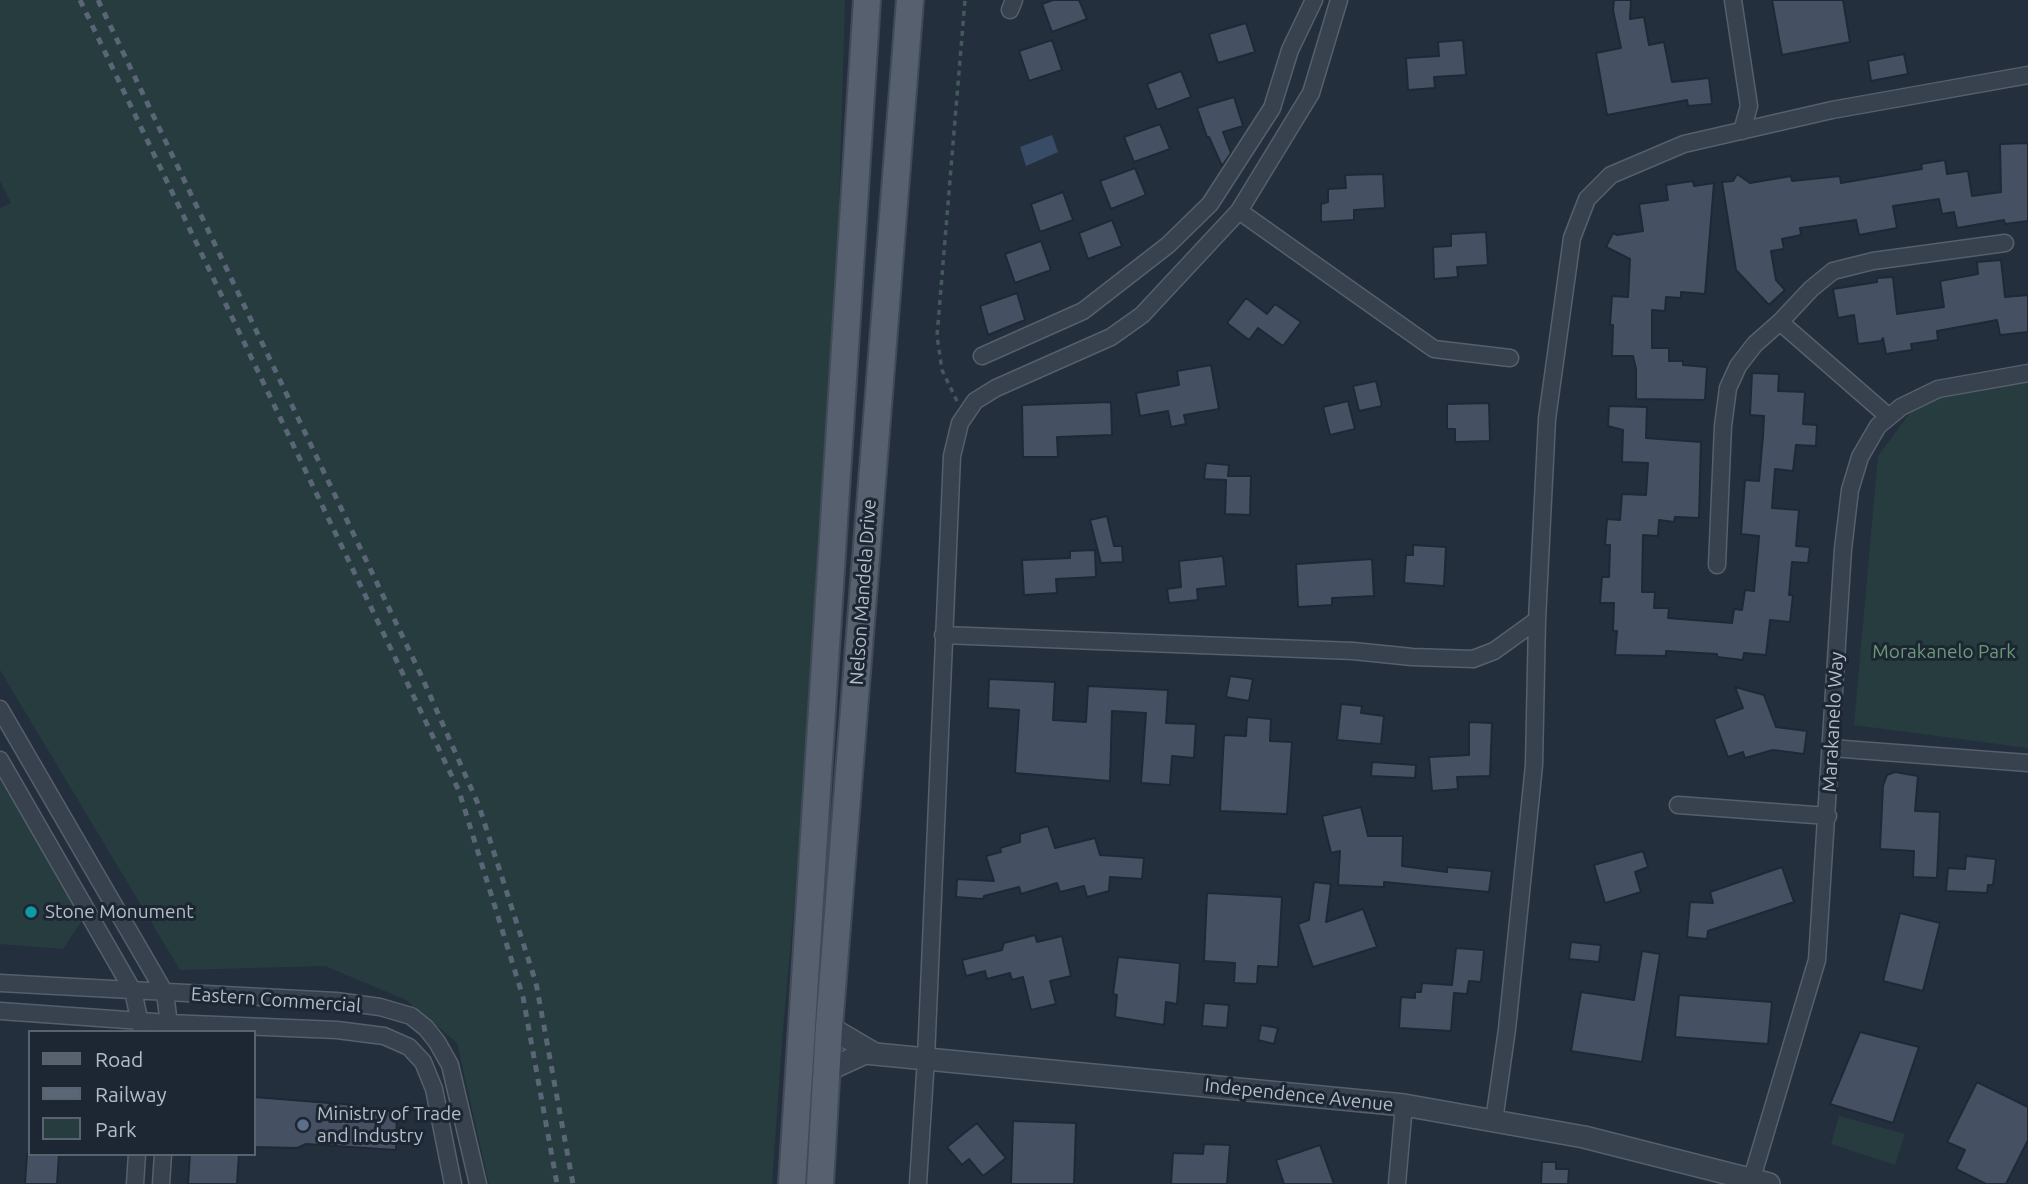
<!DOCTYPE html>
<html>
<head>
<meta charset="utf-8">
<style>
  body { margin:0 }
  #map { position:relative; width:2028px; height:1184px; overflow:hidden; background:#242f3e; font-family:Ubuntu,sans-serif }
  canvas { display:block }
  .legend { position:absolute; left:28px; top:1030px; width:228px; height:126px; box-sizing:border-box; background:#1d2633; border:2px solid #59626f; margin:0; padding:9px 12px; list-style:none; font-size:21px; color:#b4bcc9 }
  .legend li { display:flex; align-items:center; gap:14px; height:35px }
  .legend b { width:35px; border:2px solid #59626f }
</style>
</head>
<body>
<div id="map">
<canvas width="2028" height="1184"></canvas>
<ul class="legend">
<li><b style="height:9px;background:#56606e"></b>Road</li>
<li><b style="height:9px;background:#5a6575"></b>Railway</li>
<li><b style="height:19px;background:#263c3f"></b>Park</li>
</ul>
</div>
<script>
const ctx = document.querySelector('canvas').getContext('2d');
ctx.lineJoin = 'round';
function paint(path, color) {
  ctx.fillStyle = color;
  ctx.fill(path, 'evenodd');
}
function poly(rows) {
  const path = new Path2D();
  for (const r of rows) {
    path.moveTo(r[0], r[1]);
    for (let i = 2; i < r.length; i += 2) path.lineTo(r[i], r[i + 1]);
  }
  return path;
}
function strokePath(path, color, width, dash) {
  ctx.strokeStyle = color;
  ctx.lineWidth = width;
  ctx.lineCap = dash ? 'butt' : 'round';
  ctx.setLineDash(dash || []);
  ctx.stroke(path);
}
function label(font, color, halo, rows, align = 'center') {
  ctx.font = font + ' Ubuntu,sans-serif';
  ctx.lineWidth = 6;
  ctx.setLineDash([]);
  ctx.textBaseline = 'middle';
  ctx.strokeStyle = halo;
  ctx.fillStyle = color;
  for (const [text, x, y, turn = 0] of rows) {
    ctx.save();
    ctx.translate(x, y);
    ctx.rotate((+turn || 0) * Math.PI / 180);
    ctx.textAlign = isNaN(turn) ? turn : align;
    if (halo) ctx.strokeText(text, 0, 0);
    ctx.fillText(text, 0, 0);
    ctx.restore();
  }
}
paint(poly([
  [0,0,845,0,837,277,823,510,800,840,782,1041,772,1184,489,1184,457,1043,406,1000,325,966,180,970,0,670,0,208,11,203,0,181],
  [2028,376,2028,748,1854,725,1878,456,1909,414,1938,389],
  [0,777,83,919,63,949,0,944],
  [1839,1116,1905,1134,1895,1165,1831,1144]
]), '#263c3f');
paint(poly([
  [1052,135,1058,152,1026,166,1020,147]
]), '#394c67');
const building = poly([
  [1053,0,1079,0,1087,19,1052,32,1042,4,1053,0],
  [1614,0,1631,0,1630,19,1644,17,1649,45,1664,42,1672,82,1709,78,1712,104,1688,106,1687,100,1607,115,1596,53,1621,48,1613,10,1614,0],
  [1772,0,1843,0,1850,42,1782,55,1772,0],
  [1246,23,1255,52,1218,63,1209,34,1246,23],
  [1052,40,1062,70,1029,81,1019,51,1052,40],
  [1463,40,1466,75,1434,77,1435,88,1408,90,1406,58,1439,56,1438,42,1463,40],
  [1904,54,1908,74,1871,81,1868,61,1904,54],
  [1181,71,1191,97,1157,110,1147,84,1181,71],
  [1234,97,1243,126,1223,132,1231,153,1222,166,1209,137,1207,137,1197,108,1234,97],
  [1160,124,1170,149,1134,162,1124,137,1160,124],
  [2028,143,2028,221,2005,224,2004,220,1957,228,1954,212,1942,214,1939,199,1893,206,1897,228,1859,235,1856,220,1800,228,1801,235,1782,239,1784,249,1771,251,1776,280,1785,290,1769,305,1736,270,1722,182,1733,181,1737,174,1750,183,1791,176,1792,181,1840,176,1841,183,1922,169,1921,164,1945,160,1947,174,1968,171,1972,196,2001,192,2000,144,2028,143],
  [1135,168,1146,195,1111,209,1100,181,1135,168],
  [1383,174,1385,208,1354,210,1354,220,1321,222,1321,204,1328,202,1328,189,1346,188,1345,175,1383,174],
  [1693,181,1694,186,1714,183,1705,294,1681,292,1681,298,1666,297,1665,311,1652,310,1652,348,1669,348,1669,361,1683,361,1683,365,1707,367,1705,400,1636,399,1636,369,1633,356,1612,356,1613,325,1610,325,1612,296,1628,297,1630,259,1606,247,1613,233,1617,235,1643,231,1639,204,1668,200,1666,185,1693,181],
  [1063,192,1073,220,1040,232,1031,204,1063,192],
  [1112,220,1122,246,1088,259,1079,233,1112,220],
  [1486,232,1488,265,1457,267,1458,277,1434,279,1433,247,1451,246,1451,234,1486,232],
  [1041,241,1051,270,1015,283,1005,254,1041,241],
  [2001,260,2005,297,2028,295,2028,332,2000,335,1997,320,1937,331,1938,340,1911,344,1912,350,1886,354,1883,338,1881,341,1858,344,1854,315,1838,318,1833,289,1877,282,1877,278,1893,277,1897,314,1944,307,1940,281,1978,274,1977,262,2001,260],
  [1017,293,1025,320,988,335,980,306,1017,293],
  [1246,298,1267,314,1275,304,1301,322,1283,346,1258,328,1249,340,1227,323,1246,298],
  [1211,365,1219,409,1184,415,1186,424,1171,427,1168,411,1140,416,1136,393,1179,385,1177,371,1211,365],
  [1752,373,1779,374,1778,391,1805,392,1803,424,1817,425,1816,446,1796,445,1793,471,1775,469,1772,508,1799,510,1796,546,1810,547,1808,563,1792,562,1789,595,1793,595,1790,622,1770,620,1766,655,1744,653,1743,660,1717,657,1717,654,1666,651,1666,656,1615,655,1617,631,1613,631,1614,603,1600,603,1602,577,1609,577,1610,545,1605,545,1607,519,1620,520,1622,494,1646,495,1648,463,1622,462,1623,430,1608,426,1609,406,1647,407,1646,438,1701,442,1699,518,1675,517,1674,522,1659,520,1658,536,1643,535,1642,592,1655,592,1654,608,1669,608,1668,618,1732,623,1734,609,1742,610,1745,590,1754,591,1758,549,1759,536,1741,534,1745,480,1759,481,1763,436,1764,416,1750,415,1752,373],
  [1376,381,1382,406,1359,411,1353,386,1376,381],
  [1348,401,1355,429,1330,435,1323,407,1348,401],
  [1111,402,1112,435,1057,437,1058,457,1023,457,1022,405,1111,402],
  [1489,403,1490,441,1455,442,1455,429,1447,429,1447,404,1489,403],
  [1206,463,1229,465,1228,476,1251,476,1250,515,1225,514,1226,480,1204,479,1206,463],
  [1107,516,1114,546,1122,546,1123,562,1101,563,1090,520,1107,516],
  [1413,545,1446,547,1444,586,1404,583,1406,555,1413,555,1413,545],
  [1095,550,1096,577,1056,579,1057,593,1024,595,1022,560,1070,558,1070,551,1095,550],
  [1223,556,1226,586,1197,589,1198,600,1169,603,1167,589,1181,587,1179,561,1223,556],
  [1372,559,1374,596,1332,598,1332,605,1298,607,1296,564,1372,559],
  [1230,676,1253,679,1249,701,1226,697,1230,676],
  [989,679,1055,682,1053,720,1086,722,1088,686,1168,690,1166,723,1196,724,1194,758,1172,756,1170,785,1141,783,1146,713,1112,711,1110,781,1015,773,1019,710,988,708,989,679],
  [1735,687,1764,695,1776,727,1807,731,1804,754,1773,750,1745,758,1743,752,1728,757,1714,719,1743,708,1735,687],
  [1341,704,1362,706,1361,713,1384,716,1381,744,1337,740,1341,704],
  [1247,717,1271,719,1270,741,1292,742,1287,814,1220,811,1224,735,1246,736,1247,717],
  [1469,722,1492,723,1490,776,1457,777,1458,789,1432,791,1429,757,1469,755,1469,722],
  [1372,762,1416,765,1415,778,1371,776,1372,762],
  [1895,772,1918,776,1915,811,1940,812,1937,878,1913,877,1914,851,1880,849,1883,786,1887,775,1895,772],
  [1361,807,1368,836,1403,836,1402,866,1447,872,1447,867,1492,871,1489,892,1384,882,1384,887,1338,885,1340,851,1331,853,1322,816,1361,807],
  [1048,826,1055,848,1095,838,1100,855,1144,858,1142,879,1110,877,1109,891,1087,897,1084,886,1060,892,1057,883,1021,894,1019,887,984,896,983,899,956,897,957,879,994,881,986,856,1001,852,1000,848,1020,842,1020,834,1048,826],
  [1643,851,1648,867,1635,872,1641,892,1605,903,1594,865,1643,851],
  [1966,856,1996,859,1993,885,1988,885,1987,893,1946,891,1948,868,1965,869,1966,856],
  [1782,867,1794,902,1708,931,1707,939,1687,937,1690,902,1713,903,1710,892,1782,867],
  [1314,882,1331,884,1326,922,1363,909,1377,947,1313,967,1298,924,1309,920,1314,882],
  [1207,893,1282,897,1278,967,1258,966,1257,984,1234,983,1235,963,1204,961,1207,893],
  [1900,913,1940,923,1923,991,1883,981,1900,913],
  [1035,935,1037,942,1062,936,1071,976,1050,981,1056,1004,1031,1010,1023,977,1012,980,1010,973,987,979,985,971,966,976,962,960,1002,950,1004,943,1035,935],
  [1571,942,1601,945,1599,962,1569,959,1571,942],
  [1456,948,1484,950,1481,982,1469,981,1467,994,1454,993,1451,1031,1399,1028,1401,997,1415,998,1415,992,1421,992,1422,983,1452,985,1456,948],
  [1642,951,1660,954,1642,1062,1571,1051,1581,992,1634,1000,1642,951],
  [1118,957,1180,963,1177,1004,1166,1002,1164,1025,1115,1017,1117,995,1113,994,1118,957],
  [1679,995,1772,1002,1768,1044,1675,1037,1679,995],
  [1204,1003,1229,1005,1227,1028,1202,1026,1204,1003],
  [1261,1025,1278,1028,1274,1044,1258,1040,1261,1025],
  [1860,1032,1919,1047,1893,1123,1830,1104,1860,1032],
  [1977,1082,2028,1107,2028,1140,2006,1184,1986,1184,1956,1169,1965,1150,1947,1142,1977,1082],
  [254,1097,355,1105,354,1111,397,1111,396,1150,306,1144,297,1148,254,1147,254,1097],
  [1013,1121,1076,1123,1074,1184,1011,1184,1013,1121],
  [977,1123,1006,1158,983,1176,969,1159,962,1165,947,1147,977,1123],
  [1204,1144,1230,1145,1227,1184,1171,1184,1173,1153,1203,1154,1204,1144],
  [1320,1145,1334,1184,1284,1184,1276,1160,1320,1145],
  [27,1154,59,1154,57,1184,25,1184,27,1154],
  [190,1154,239,1154,237,1184,188,1184,190,1154],
  [1542,1162,1556,1162,1556,1169,1569,1169,1568,1184,1541,1184,1542,1162]
]);
paint(building, '#455162');
strokePath(building, '#1f2835', 2);
const minor = poly([
  [1733,0,1749,106,1742,131],
  [1010,10,1014,0],
  [1239,211,1434,349,1510,358],
  [1780,322,1889,417],
  [982,356,1083,311,1168,245,1210,204,1272,108,1290,50,1314,0],
  [1717,565,1723,426,1728,388,1738,366,1755,344,1780,322,1811,289,1833,271,1873,261,2005,243],
  [943,635,1353,651,1412,657,1473,659,1494,651,1537,620],
  [0,709,165,993,170,1032],
  [1831,748,2028,763],
  [0,760,133,991,142,1032],
  [1678,805,1828,816],
  [0,983,336,1001,380,1007,411,1016,426,1028,437,1042,450,1065,478,1184],
  [0,1011,169,1023,337,1030,384,1036,409,1047,423,1062,434,1089,453,1184],
  [1494,1121,1507,1029,1534,765,1537,620,1547,419,1572,238,1587,199,1611,175,1684,144,1832,110,2028,75],
  [1752,1178,1817,960,1843,549,1850,490,1860,457,1878,426,1901,407,1938,389,2028,373],
  [135,1184,137,1154],
  [161,1184,163,1154],
  [918,1184,926,1058,952,456,960,423,975,401,996,388,1111,337,1142,315,1239,211,1311,93,1339,0],
  [1397,1184,1404,1105]
]);
const tertiary = poly([
  [829,1027,875,1054],
  [828,1070,865,1053,875,1054,1404,1105,1584,1137,1769,1184]
]);
const primary = poly([
  [792,1184,867,0],
  [820,1184,829,1027,910,0]
]);
strokePath(minor, '#565f6c', 19);
strokePath(tertiary, '#565f6c', 24);
strokePath(primary, '#414a57', 30);
strokePath(poly([
  [957,401,942,370,937,336,965,0]
]), '#44595c', 3.5, [5, 5]);
strokePath(minor, '#38414e', 16);
strokePath(tertiary, '#38414e', 21);
strokePath(primary, '#56606e', 26);
strokePath(poly([
  [80,0,459,791,523,997,557,1184],
  [98,0,421,675,479,806,536,983,573,1184]
]), '#5a6575', 5, [7, 7]);
for (const [x, y, r, color] of [
  [31,912,7,"#0f9aa8"],
  [303,1125,7,"#5c6f8a"]
]) {
  const dot = new Path2D();
  dot.arc(x, y, r, 0, 2 * Math.PI);
  ctx.fillStyle = color;
  ctx.fill(dot);
  strokePath(dot, '#1d2633', 2.5);
}
label('19px', '#b4bcc9', '#1d2633', [
  ["Nelson Mandela Drive",863,592,-86],
  ["Marakanelo Way",1833,722,-87],
  ["Eastern Commercial",276,1000,4],
  ["Independence Avenue",1299,1095,6]
]);
label('19px', '#6b9a76', '#1d2633', [
  ["Morakanelo Park",1944,652]
]);
label('19px', '#b4bcc9', '#1d2633', [
  ["Stone Monument",45,912],
  ["Ministry of Trade",317,1114],
  ["and Industry",317,1136]
], 'left');
</script>
</body>
</html>
